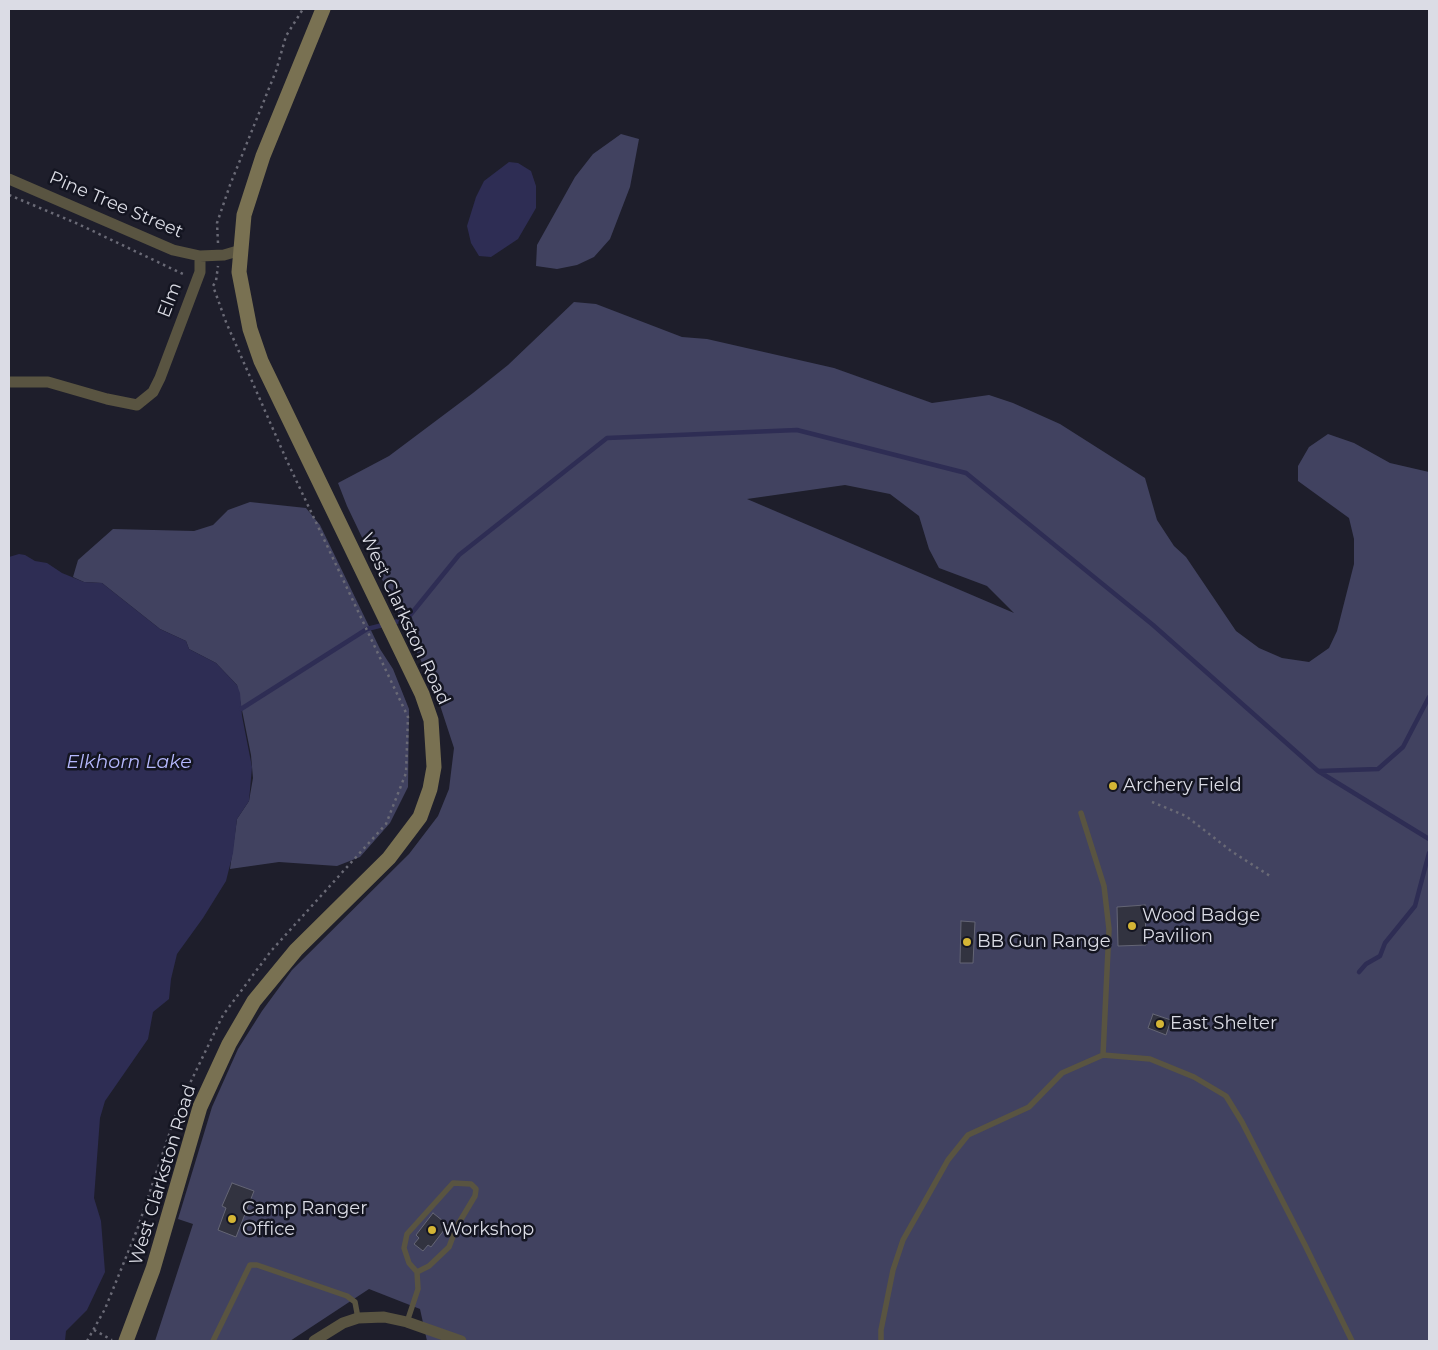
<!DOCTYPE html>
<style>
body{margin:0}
#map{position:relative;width:1438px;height:1350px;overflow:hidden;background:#1e1e2b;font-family:Montserrat,sans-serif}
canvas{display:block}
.frame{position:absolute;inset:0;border:10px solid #dbdce5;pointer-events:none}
</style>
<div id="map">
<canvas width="1438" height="1350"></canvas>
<div class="frame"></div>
</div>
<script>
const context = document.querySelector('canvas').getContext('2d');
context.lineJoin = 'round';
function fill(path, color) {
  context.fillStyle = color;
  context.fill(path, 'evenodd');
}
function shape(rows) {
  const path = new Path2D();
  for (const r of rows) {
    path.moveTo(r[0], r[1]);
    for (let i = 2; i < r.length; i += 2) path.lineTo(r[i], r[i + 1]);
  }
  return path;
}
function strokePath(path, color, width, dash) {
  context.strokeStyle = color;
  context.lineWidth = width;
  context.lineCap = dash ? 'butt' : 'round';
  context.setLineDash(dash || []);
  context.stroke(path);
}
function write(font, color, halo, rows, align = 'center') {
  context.font = font + ' Montserrat,sans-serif';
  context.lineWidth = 5;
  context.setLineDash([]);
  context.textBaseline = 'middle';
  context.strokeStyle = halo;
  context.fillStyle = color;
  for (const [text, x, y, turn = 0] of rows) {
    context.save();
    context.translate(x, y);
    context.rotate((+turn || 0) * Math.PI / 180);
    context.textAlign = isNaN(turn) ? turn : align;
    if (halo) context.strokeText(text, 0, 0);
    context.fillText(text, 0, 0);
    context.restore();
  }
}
const green = shape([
 [621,134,639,139,630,187,610,239,594,257,577,265,557,269,536,266,537,245,575,177,593,154],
 [574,302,596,304,682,337,707,339,834,368,932,403,989,395,1013,403,1060,424,1145,478,1157,520,1174,546,1186,557,1236,631,1259,648,1282,658,1309,662,1329,648,1337,631,1354,564,1354,539,1349,518,1298,481,1298,466,1309,447,1328,434,1354,443,1390,463,1429,472,1429,1341,427,1341,420,1309,369,1289,290,1341,155,1341,193,1224,178,1219,212,1107,238,1049,262,1011,292,970,409,854,438,816,449,789,454,748,435,690,347,506,338,483,389,456,473,393,508,365],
 [845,485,890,494,919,516,929,549,939,568,987,586,1014,613,747,499],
 [250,502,306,508,320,525,380,649,393,669,409,709,408,787,390,823,360,857,337,866,279,862,230,869,237,819,249,801,253,778,251,755,237,685,216,663,189,649,186,641,160,629,102,583,84,582,73,577,78,560,113,529,194,531,213,525,228,510]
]);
const water = shape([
 [509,162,518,163,531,171,536,186,536,208,518,239,491,257,479,256,471,243,467,226,476,197,484,181],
 [19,554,25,555,35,561,47,563,62,573,84,582,102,583,160,629,186,641,189,649,216,663,237,685,240,693,242,716,252,767,249,801,237,819,233,853,226,881,203,918,177,954,171,979,169,999,153,1012,148,1039,105,1101,100,1118,94,1198,101,1221,105,1272,87,1310,66,1331,65,1341,9,1341,9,557]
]);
const stream = shape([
 [241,709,367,629,407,619,459,555,607,438,797,430,966,473,1153,625,1318,771,1429,839],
 [1319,771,1378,769,1403,747,1429,697],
 [1359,972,1366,964,1380,956,1385,943,1415,906,1429,853]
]);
const building = shape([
 [1145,905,1146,945,1118,946,1117,907,1145,905],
 [961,921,975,922,973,963,960,963,961,921],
 [1153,1014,1171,1020,1166,1035,1148,1028,1153,1014],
 [232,1183,254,1191,236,1237,218,1230,226,1208,222,1206,232,1183],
 [433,1213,448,1225,431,1247,428,1245,423,1251,414,1244,419,1238,416,1235,433,1213]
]);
const path = shape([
 [9,195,76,223,185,275],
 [218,243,217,223,230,185,276,71,286,36,303,9],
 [1152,802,1186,816,1231,851,1270,876],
 [94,1330,112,1340],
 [87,1341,105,1309,137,1230,178,1108,223,1015,271,951,386,824,406,773,408,717,287,461,226,322,213,286,216,281,218,266]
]);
const lane = shape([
 [1081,813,1104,886,1109,929,1103,1055],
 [407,1322,418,1289,417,1272,409,1263,404,1248,407,1234,453,1183,471,1184,476,1189,475,1196,457,1226,449,1247,429,1266,417,1272],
 [213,1341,250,1265,257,1265,347,1296,355,1302,358,1318],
 [881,1341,881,1330,893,1270,903,1240,948,1160,968,1135,1029,1107,1062,1073,1103,1055,1150,1059,1194,1077,1226,1096,1242,1122,1305,1245,1352,1341]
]);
const street = shape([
 [9,179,173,250,200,256,224,255,241,250],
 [9,382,48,382,107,399,137,405,153,392,160,378,200,272,200,256],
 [314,1341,343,1323,358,1318,384,1317,407,1322,461,1341]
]);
const secondary = shape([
 [126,1341,153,1269,200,1107,229,1044,254,1001,296,950,389,858,420,817,430,789,434,767,431,720,422,694,261,361,250,329,239,272,244,215,263,156,323,9]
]);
const markers = [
 [1113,786,5,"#d4b535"],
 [1132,926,5,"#d4b535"],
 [967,942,5,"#d4b535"],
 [1160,1024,5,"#d4b535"],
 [232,1219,5,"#d4b535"],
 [432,1230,5,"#d4b535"]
];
const streetNames = [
 ["Pine Tree Street",116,205,23],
 ["Elm",170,300,-69],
 ["West Clarkston Road",405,619,65],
 ["West Clarkston Road",163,1175,-73]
];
const poiNames = [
 ["Archery Field",1123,786],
 ["Wood Badge",1142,916],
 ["Pavilion",1142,937],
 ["BB Gun Range",977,942],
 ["East Shelter",1170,1024],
 ["Camp Ranger",242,1209],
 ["Office",242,1230],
 ["Workshop",442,1230]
];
const waterNames = [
 ["Elkhorn Lake",129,762]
];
fill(green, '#414260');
fill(water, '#2e2d54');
strokePath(stream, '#2e2d54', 4.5);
fill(building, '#323340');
strokePath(building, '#646575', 1);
strokePath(path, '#6a6a76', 2.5, [2.5, 4]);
strokePath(lane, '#595441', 5.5);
strokePath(street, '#595441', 11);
strokePath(secondary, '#797152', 15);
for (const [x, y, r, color] of markers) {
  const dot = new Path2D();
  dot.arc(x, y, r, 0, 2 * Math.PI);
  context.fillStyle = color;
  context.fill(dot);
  strokePath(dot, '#141521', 2);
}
write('18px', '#dbdce5', '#141521', streetNames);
write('18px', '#dbdce5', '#141521', poiNames, 'left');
write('italic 19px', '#b5b8fd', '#141521', waterNames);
</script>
